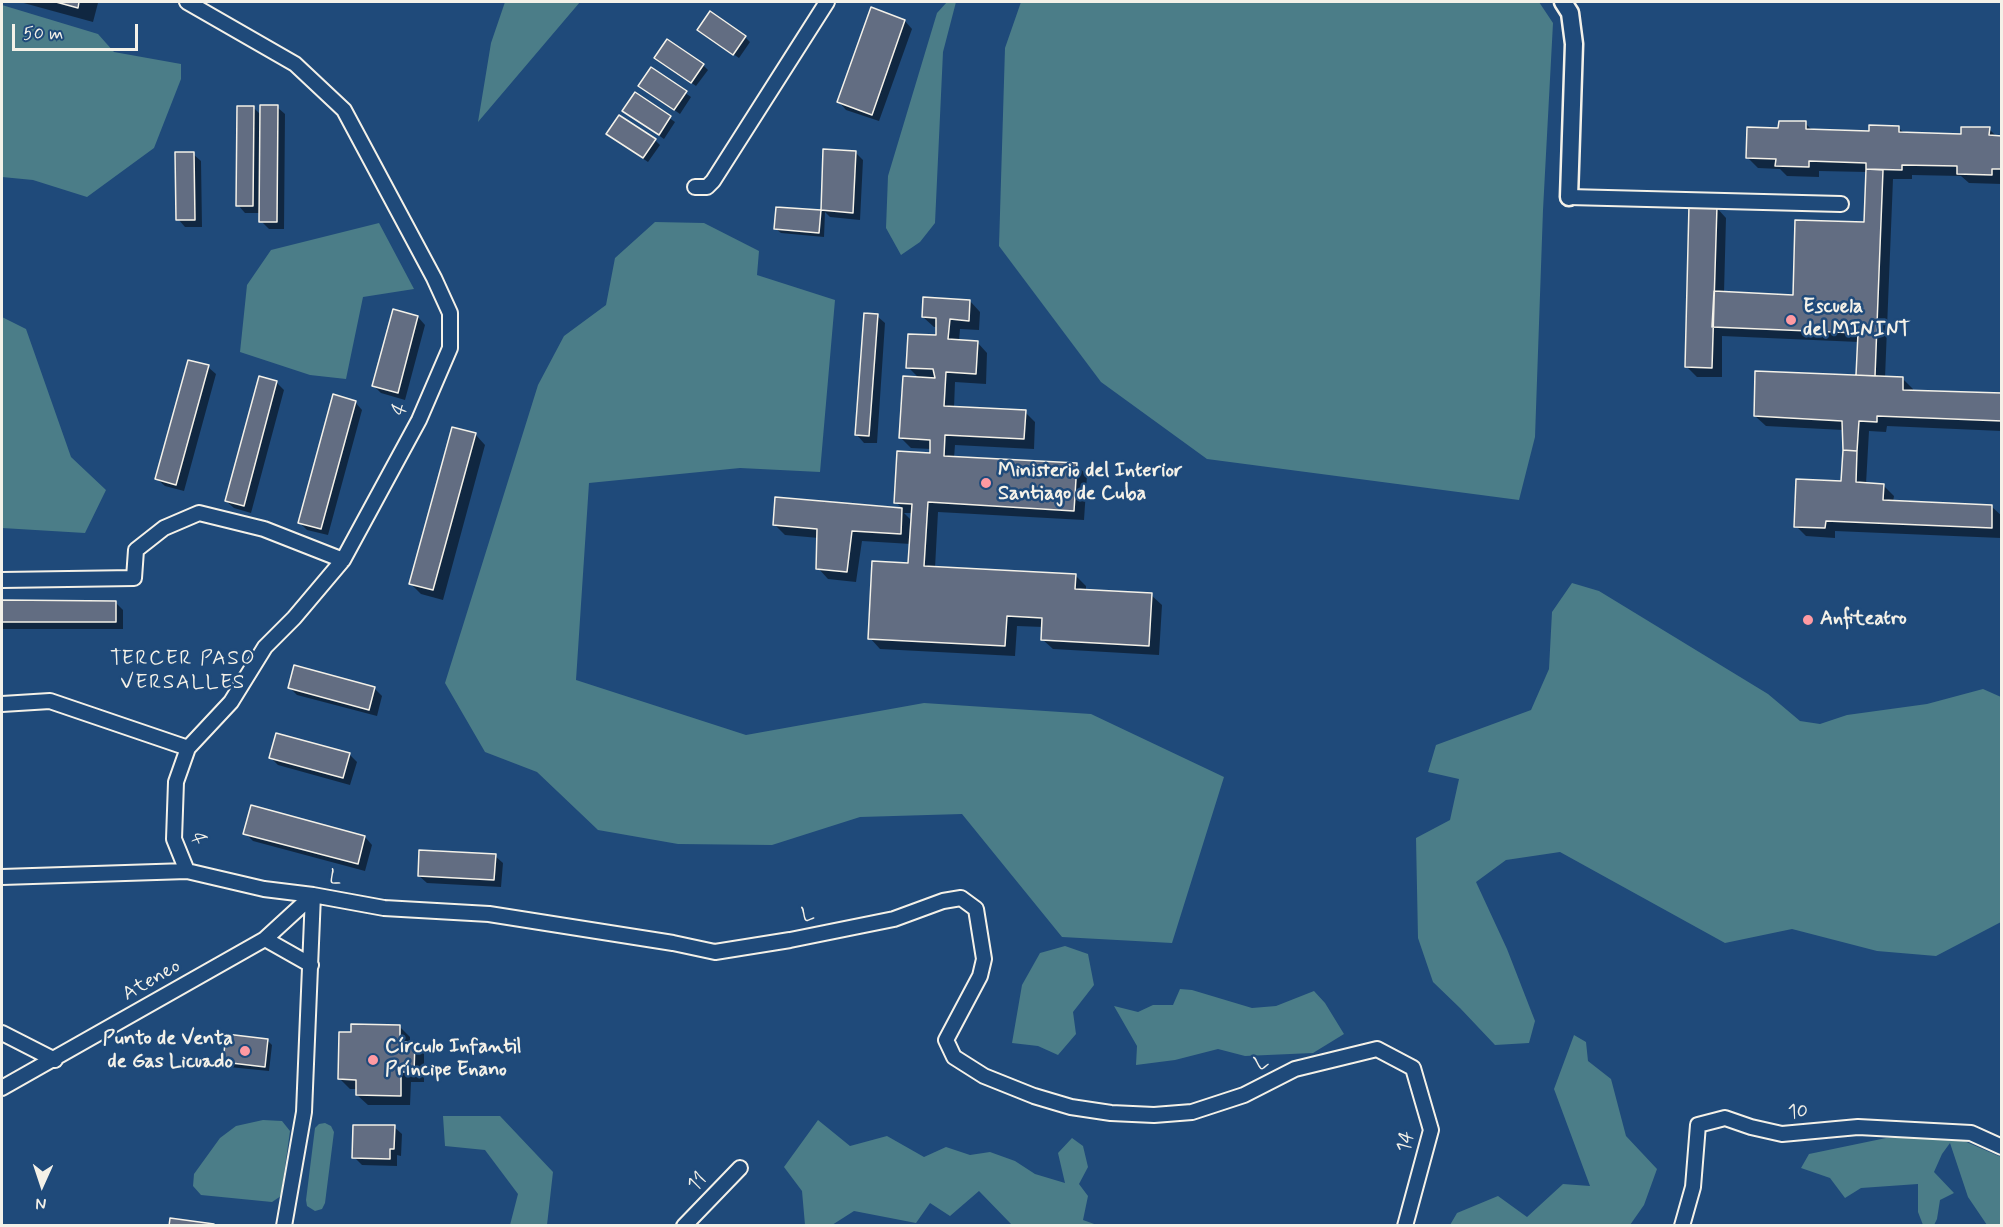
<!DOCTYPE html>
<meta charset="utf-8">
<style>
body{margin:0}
#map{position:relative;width:2003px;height:1227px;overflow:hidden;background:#1f4a7a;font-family:Mynerve,sans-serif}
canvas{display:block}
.frame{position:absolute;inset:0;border:3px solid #f4f1e8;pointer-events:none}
.north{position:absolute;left:12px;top:1155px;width:60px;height:60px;-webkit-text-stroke:4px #1f4a7a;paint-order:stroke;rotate:183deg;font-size:16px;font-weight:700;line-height:24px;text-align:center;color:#f4f1e8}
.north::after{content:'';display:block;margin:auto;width:21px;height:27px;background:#f4f1e8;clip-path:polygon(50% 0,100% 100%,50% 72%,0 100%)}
.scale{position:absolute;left:12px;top:24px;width:126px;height:27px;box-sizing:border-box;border:3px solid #f4f1e8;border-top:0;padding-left:8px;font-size:18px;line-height:21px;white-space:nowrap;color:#f4f1e8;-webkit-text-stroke:4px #1f4a7a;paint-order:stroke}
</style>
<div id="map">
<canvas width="2003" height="1227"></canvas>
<div class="frame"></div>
<div class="north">N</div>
<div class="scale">50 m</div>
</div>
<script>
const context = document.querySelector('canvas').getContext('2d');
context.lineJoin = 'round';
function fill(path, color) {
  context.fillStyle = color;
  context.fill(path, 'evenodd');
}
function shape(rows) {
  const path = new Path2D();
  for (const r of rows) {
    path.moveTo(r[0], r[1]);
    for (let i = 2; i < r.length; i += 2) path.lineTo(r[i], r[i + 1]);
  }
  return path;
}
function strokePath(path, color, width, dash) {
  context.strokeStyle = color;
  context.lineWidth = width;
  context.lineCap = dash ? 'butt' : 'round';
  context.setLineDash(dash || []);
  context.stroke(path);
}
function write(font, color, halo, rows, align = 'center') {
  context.font = font + ' Mynerve,sans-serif';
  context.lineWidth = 5;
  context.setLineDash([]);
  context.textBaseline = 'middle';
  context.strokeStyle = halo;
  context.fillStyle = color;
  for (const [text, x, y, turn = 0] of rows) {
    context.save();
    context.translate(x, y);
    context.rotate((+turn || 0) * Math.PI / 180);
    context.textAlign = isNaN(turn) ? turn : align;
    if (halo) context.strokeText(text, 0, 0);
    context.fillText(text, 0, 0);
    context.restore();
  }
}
const green = shape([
 [505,2,580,2,478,122,491,43],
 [947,2,956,2,943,52,935,223,920,242,901,255,886,228,888,176,937,13],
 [1021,2,1539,2,1553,23,1543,210,1535,437,1519,500,1207,459,1101,382,999,246,1005,48],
 [2,5,98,34,114,52,181,64,181,79,154,148,87,197,33,180,2,177],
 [655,222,704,223,759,251,757,275,835,300,820,472,740,468,589,483,576,680,746,735,924,703,1091,714,1224,777,1172,943,1062,937,962,814,860,817,772,845,678,844,598,830,537,772,485,752,445,683,538,385,564,336,606,305,615,258],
 [379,223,414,289,363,297,346,379,310,375,240,352,247,285,271,250],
 [2,317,26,329,71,457,106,490,85,533,2,528],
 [1572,583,1599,591,1768,694,1800,721,1820,724,1847,715,1927,704,1983,689,2001,697,2001,922,1936,956,1877,951,1792,929,1725,943,1560,852,1506,860,1476,882,1507,949,1535,1021,1529,1043,1495,1045,1460,1008,1433,982,1418,938,1416,838,1450,820,1459,779,1428,772,1436,745,1531,710,1549,669,1552,612],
 [1065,946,1088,954,1094,985,1073,1012,1076,1034,1058,1055,1038,1046,1012,1043,1022,985,1040,953],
 [1180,989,1192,990,1252,1008,1276,1006,1314,991,1325,1003,1344,1034,1313,1053,1245,1056,1218,1049,1175,1060,1136,1065,1137,1046,1114,1006,1138,1012,1153,1005,1173,1005],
 [1574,1035,1586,1042,1588,1061,1611,1079,1626,1136,1657,1169,1644,1205,1630,1225,1450,1225,1457,1213,1498,1196,1527,1217,1563,1184,1590,1186,1554,1089],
 [443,1116,500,1116,553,1172,547,1225,510,1225,518,1194,485,1150,445,1146],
 [263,1120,282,1121,290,1131,281,1196,272,1202,201,1195,193,1186,194,1174,220,1138,236,1126],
 [818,1120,850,1146,887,1136,924,1157,946,1147,970,1155,990,1152,1015,1161,1035,1174,1065,1183,1058,1153,1072,1138,1083,1146,1088,1167,1079,1184,1088,1196,1083,1220,1097,1225,1012,1225,979,1191,950,1216,930,1203,916,1223,854,1211,832,1225,805,1225,802,1191,784,1167],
 [325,1123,331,1126,334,1132,325,1203,322,1209,315,1211,307,1206,306,1200,315,1128,319,1124],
 [1948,1134,2001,1157,2001,1225,1987,1225,1968,1197,1950,1143,1942,1154,1934,1172,1954,1193,1940,1200,1937,1219,1934,1225,1923,1225,1918,1212,1918,1184,1861,1188,1845,1198,1830,1178,1801,1168,1809,1154,1886,1138,1930,1137]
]);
const shadow = shape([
 [20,2,96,2,98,3,93,22],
 [872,9,905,21,912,29,879,121,846,110,839,102],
 [699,30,745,37,750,42,739,58],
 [656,58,703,65,708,70,696,86],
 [651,69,691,97,680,114,640,86],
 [635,94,675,122,664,139,624,111],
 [277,107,285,114,284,229,269,229,261,221,261,213,245,213,238,205,254,108,261,115],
 [1805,123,1813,131,1870,132,1899,128,1905,134,1962,135,1989,129,1997,137,2002,137,2002,184,1969,183,1961,176,1912,175,1912,179,1893,179,1885,378,1902,378,1913,389,1913,392,2002,395,2002,431,1887,426,1886,432,1869,431,1866,484,1883,485,1894,496,1893,502,1992,507,2002,516,2001,538,1835,531,1835,538,1806,536,1796,526,1843,483,1843,430,1766,426,1755,416,1858,377,1859,342,1722,336,1722,377,1697,377,1686,366,1716,207,1726,218,1724,293,1794,297,1865,224,1867,172,1819,171,1819,177,1787,176,1780,169,1758,168,1748,158,1780,129],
 [613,138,655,140,660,145,648,162],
 [825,151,856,153,863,160,860,220,830,217,825,212,824,237,781,233,776,229,777,208,822,212],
 [193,154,201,161,202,227,185,227,178,219],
 [970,301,980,312,979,330,960,329,959,341,977,342,987,353,986,384,955,382,954,408,1025,412,1035,422,1034,449,955,445,954,458,1076,465,1087,475,1084,520,938,512,935,568,1076,576,1086,586,1086,591,1151,595,1162,605,1159,655,1053,649,1042,639,1043,627,1017,626,1015,656,880,649,870,638,910,564,911,544,862,541,856,582,828,579,818,568,819,538,785,535,775,525,776,499,903,509,896,502,931,454,931,449,911,448,901,438,919,378,908,367,937,337,938,327,934,327,923,317],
 [904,513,913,513,912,521],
 [394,311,418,317,425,325,405,400,381,393,374,386],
 [877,316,885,323,877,443,864,443,857,435],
 [208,367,216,374,184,491,165,486,157,479],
 [260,378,277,383,284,390,251,513,234,508,226,501],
 [355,402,362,410,328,535,307,530,299,522],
 [475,434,485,445,443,600,421,594,411,584],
 [2,602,115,602,123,610,123,629,2,629],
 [289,687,374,688,382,696,377,716,297,695],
 [349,754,357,762,350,785,278,765,271,758],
 [245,833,365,837,372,845,365,871,253,841],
 [495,856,503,863,501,887,427,883,419,876],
 [399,1026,410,1037,410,1044,414,1044,424,1054,424,1082,411,1082,410,1105,368,1105,357,1095,357,1089,350,1089,340,1079],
 [267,1040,272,1045,269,1071,229,1067,224,1062],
 [394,1127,402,1134,401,1156,397,1155,397,1166,362,1165,354,1157]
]);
const building = shape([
 [56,2,79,2,78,8,56,2],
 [871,7,905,20,872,115,837,102,871,7],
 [710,11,746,36,733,55,697,30,710,11],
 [667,39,704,64,691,83,654,58,667,39],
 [651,67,687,91,674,110,638,86,651,67],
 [635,92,671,116,659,135,622,111,635,92],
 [260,105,278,105,277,222,259,222,260,105],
 [237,106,254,106,253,206,236,206,237,106],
 [619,115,656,139,643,158,606,134,619,115],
 [1779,121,1806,121,1806,129,1869,131,1869,125,1899,126,1899,132,1961,134,1961,127,1990,127,1989,135,2002,136,2002,169,1992,169,1992,175,1957,174,1957,166,1902,165,1902,170,1866,169,1866,163,1809,161,1809,167,1775,166,1776,159,1746,158,1747,127,1778,128,1779,121],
 [823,149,856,151,853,213,821,210,823,149],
 [175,152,194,152,195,220,176,220,175,152],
 [1866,169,1883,170,1875,376,1856,375,1858,333,1712,327,1714,291,1793,295,1795,220,1864,222,1866,169],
 [1689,205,1717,206,1712,368,1685,367,1689,205],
 [776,207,821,210,819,233,774,229,776,207],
 [923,297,970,300,969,321,950,319,948,339,978,341,976,374,946,372,944,406,1026,410,1024,439,945,435,944,456,1077,463,1074,511,928,502,924,566,1076,574,1075,589,1152,593,1149,646,1041,640,1042,618,1007,616,1005,646,868,639,872,561,908,563,912,504,894,503,897,451,930,453,930,440,899,438,903,376,935,378,933,369,906,368,908,334,936,335,936,318,922,317,923,297],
 [393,309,418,316,398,393,372,386,393,309],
 [864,313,878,314,869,436,855,435,864,313],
 [188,360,209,365,176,485,155,479,188,360],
 [1755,371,1903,377,1903,390,2002,393,2002,421,1877,416,1877,422,1859,421,1857,451,1843,450,1842,421,1754,416,1755,371],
 [259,376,277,381,244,506,225,501,259,376],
 [333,394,356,401,321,529,298,523,333,394],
 [452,427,476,433,433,590,409,584,452,427],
 [1843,450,1857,451,1856,482,1884,484,1883,500,1992,505,1992,528,1826,521,1825,528,1794,527,1796,479,1841,481,1843,450],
 [775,497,902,508,901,534,852,531,847,572,816,569,817,529,773,525,775,497],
 [2,600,116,601,116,622,2,622,2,600],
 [294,665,375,687,369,710,288,688,294,665],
 [276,733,350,753,343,778,269,758,276,733],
 [251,805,365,836,358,864,243,834,251,805],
 [419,850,496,854,494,880,418,876,419,850],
 [351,1024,400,1025,400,1042,415,1042,414,1072,401,1072,401,1096,356,1095,356,1080,338,1079,339,1032,351,1032,351,1024],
 [226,1034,268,1039,265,1067,223,1062,226,1034],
 [353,1125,395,1125,394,1149,390,1149,390,1159,352,1158,353,1125],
 [170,1218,214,1224,214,1226,169,1226,170,1218]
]);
const minor = shape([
 [695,187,707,187,713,181,827,2],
 [1569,197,1841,204],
 [2,580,134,578,136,550,164,528,199,513,264,529,343,560],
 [2,704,50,701,188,748],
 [187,871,174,839,176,782,188,748,231,702,265,647,294,618,343,560,419,420,450,348,450,313,434,278,344,110,295,64,187,2],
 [2,877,187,871,264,889,313,895,384,908,489,914,673,943,715,952,790,940,894,919,943,901,961,898,976,909,984,959,980,976,946,1040,954,1057,984,1076,1034,1096,1071,1107,1111,1113,1154,1115,1192,1112,1244,1095,1295,1069,1377,1049,1413,1068,1431,1130,1405,1226],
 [265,939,311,965],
 [2,1033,55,1060],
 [2,1088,265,939,313,895],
 [284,1226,304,1112,313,895],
 [684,1226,740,1168],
 [1682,1226,1693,1187,1698,1125,1725,1118,1751,1127,1782,1134,1858,1127,1971,1133,2002,1147]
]);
const tertiary = shape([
 [1563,2,1570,13,1574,44,1569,197]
]);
const markers = [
 [1791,320,6,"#ff9aa2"],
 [986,483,6,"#ff9aa2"],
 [1808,620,6,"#ff9aa2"],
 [245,1051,6,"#ff9aa2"],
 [373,1060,6,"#ff9aa2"]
];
const poiNames = [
 ["Escuela",1803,308],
 ["del MININT",1803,331],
 ["Ministerio del Interior",998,472],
 ["Santiago de Cuba",998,495],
 ["Anfiteatro",1820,620],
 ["Punto de Venta",233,1040,"right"],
 ["de Gas Licuado",233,1063,"right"],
 ["Círculo Infantil",385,1048],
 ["Príncipe Enano",385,1071]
];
const streetNames = [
 ["4",401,410,-64],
 ["4",197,839,76],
 ["L",335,879,11],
 ["L",808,916,-11],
 ["Ateneo",152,981,-30],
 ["L",1262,1064,-27],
 ["10",1798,1113,-4],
 ["14",1407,1142,-77],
 ["11",698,1183,-46]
];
const neighbourhoodNames = [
 ["TERCER PASO",183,660],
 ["VERSALLES",183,684]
];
fill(green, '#4b7d88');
fill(shadow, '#0007');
fill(building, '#626d82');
strokePath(building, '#f4f1e8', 1.5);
strokePath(minor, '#f4f1e8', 18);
strokePath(tertiary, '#f4f1e8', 21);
strokePath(minor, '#1f4a7a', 14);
strokePath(tertiary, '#1f4a7a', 16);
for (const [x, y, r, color] of markers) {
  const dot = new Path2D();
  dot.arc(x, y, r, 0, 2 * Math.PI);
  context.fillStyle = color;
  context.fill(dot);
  strokePath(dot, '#1f4a7a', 2);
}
write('bold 20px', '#f4f1e8', '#1f4a7a', poiNames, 'left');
write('20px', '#f4f1e8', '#1f4a7a', streetNames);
context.letterSpacing = '1.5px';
write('21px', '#f4f1e8', '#1f4a7a', neighbourhoodNames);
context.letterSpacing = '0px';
</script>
